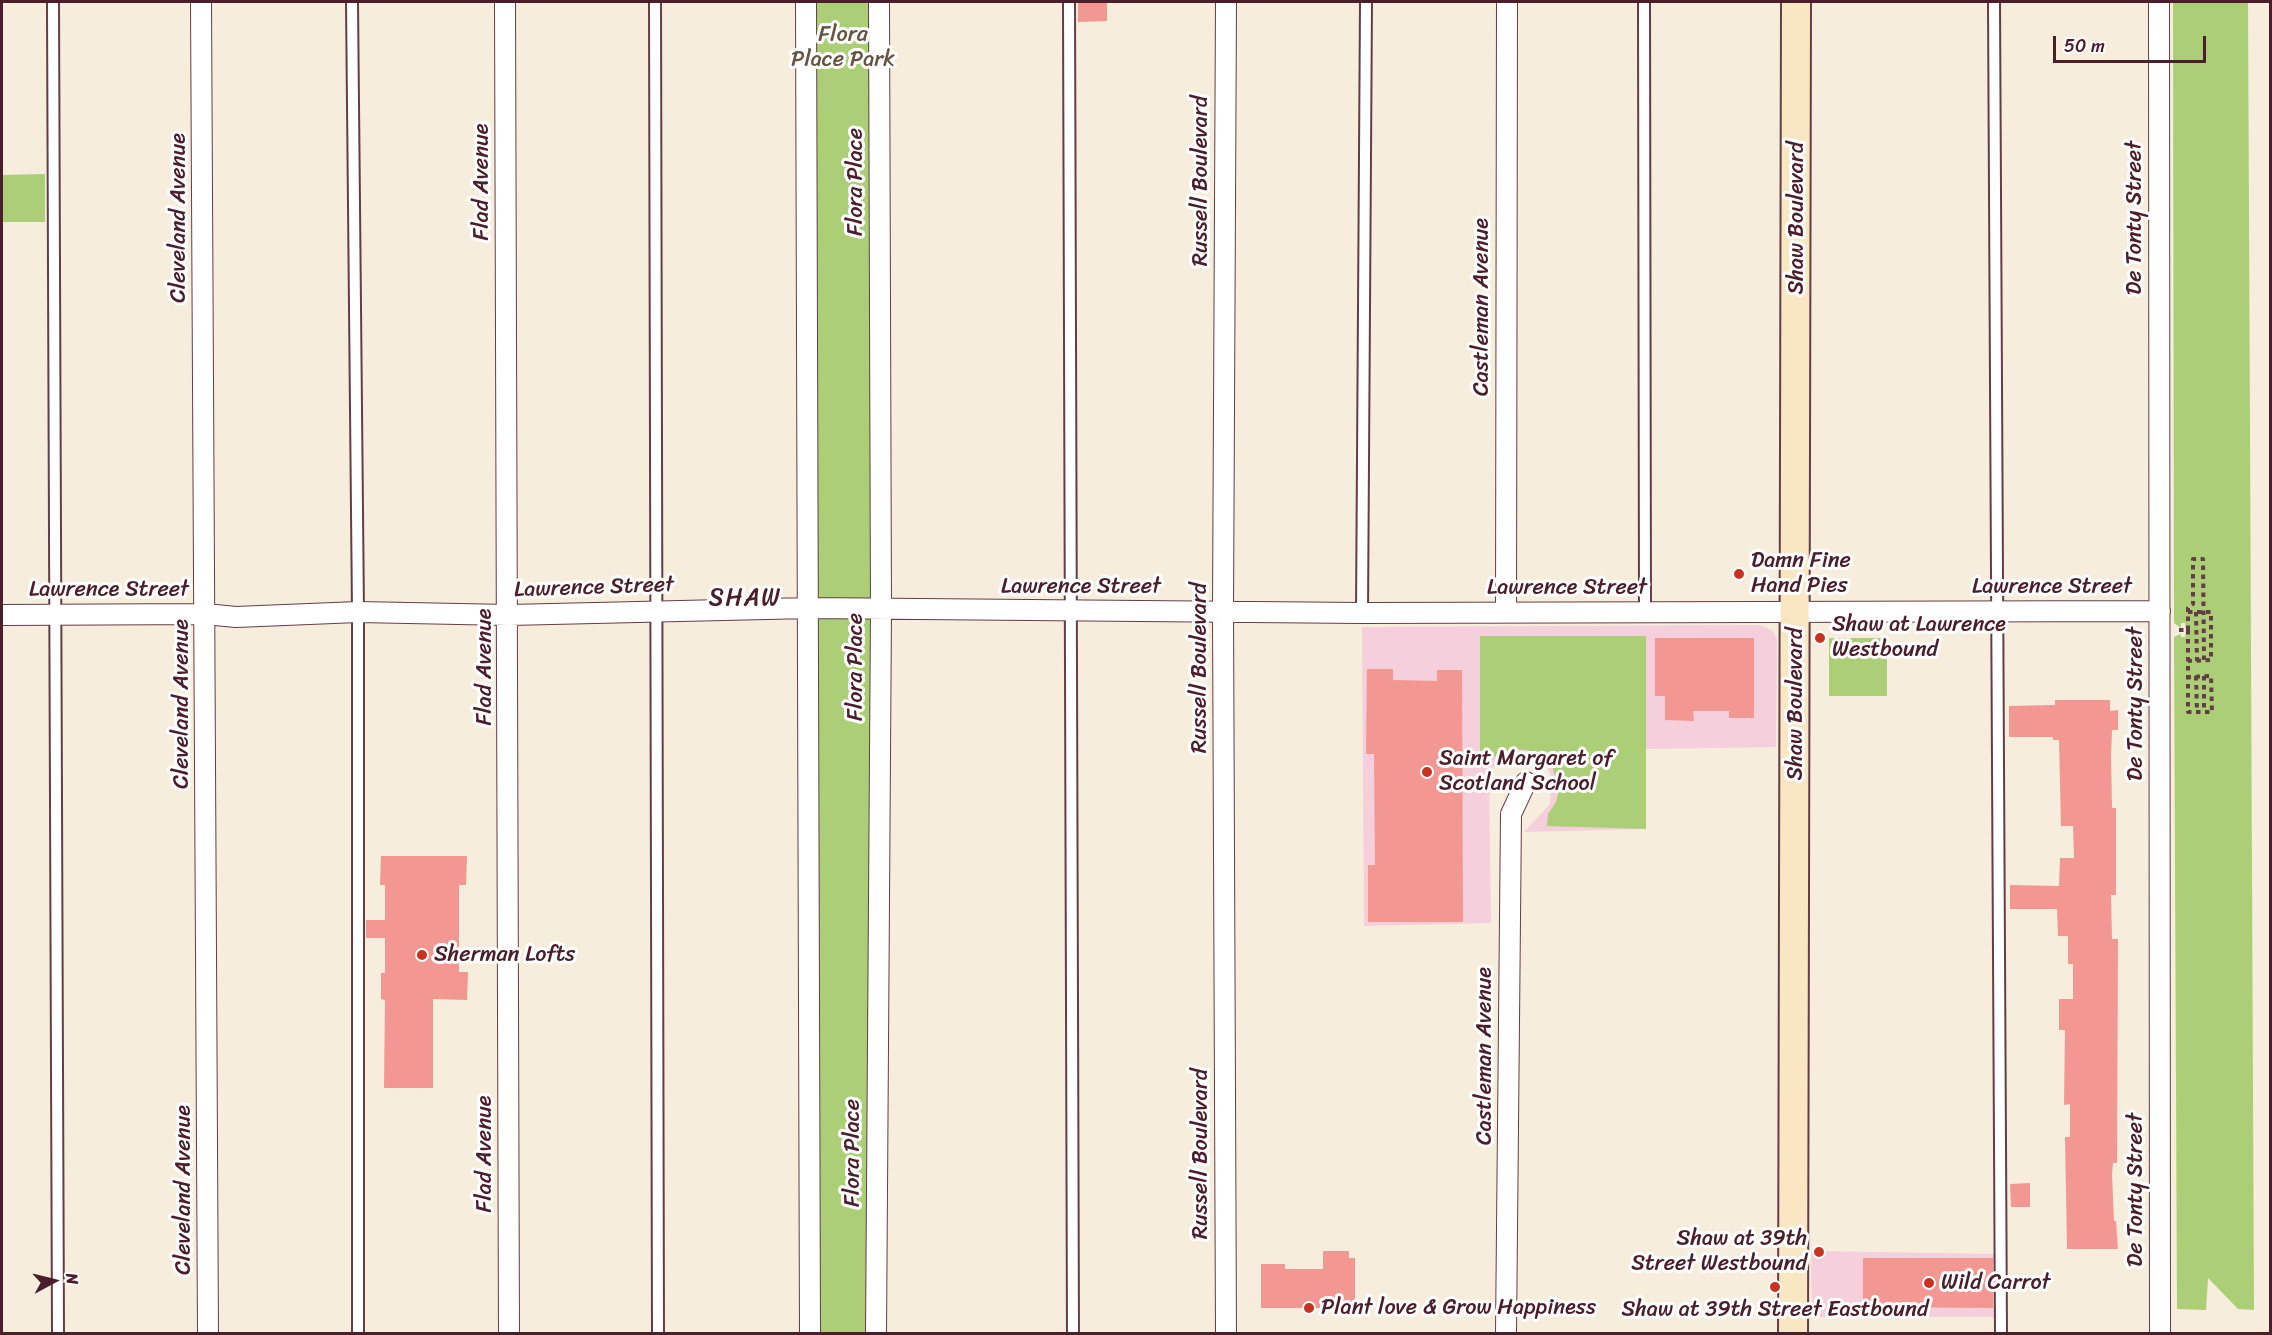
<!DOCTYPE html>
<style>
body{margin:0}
#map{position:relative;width:2272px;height:1335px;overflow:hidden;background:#f6eddc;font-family:Sriracha,sans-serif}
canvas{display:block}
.frame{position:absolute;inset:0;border:3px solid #4a1f2b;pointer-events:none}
.north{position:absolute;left:24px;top:1251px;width:60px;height:60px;-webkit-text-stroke:4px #fff;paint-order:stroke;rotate:83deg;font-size:16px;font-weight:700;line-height:24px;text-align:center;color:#4a1f2b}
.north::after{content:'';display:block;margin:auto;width:21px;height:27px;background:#4a1f2b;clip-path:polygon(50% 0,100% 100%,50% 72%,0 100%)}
.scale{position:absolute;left:2053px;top:36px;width:153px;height:27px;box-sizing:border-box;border:3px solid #4a1f2b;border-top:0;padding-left:8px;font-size:18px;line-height:21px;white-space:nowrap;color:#4a1f2b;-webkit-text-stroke:4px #fff;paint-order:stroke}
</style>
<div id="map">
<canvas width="2272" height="1335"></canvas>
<div class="frame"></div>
<div class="north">N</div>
<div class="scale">50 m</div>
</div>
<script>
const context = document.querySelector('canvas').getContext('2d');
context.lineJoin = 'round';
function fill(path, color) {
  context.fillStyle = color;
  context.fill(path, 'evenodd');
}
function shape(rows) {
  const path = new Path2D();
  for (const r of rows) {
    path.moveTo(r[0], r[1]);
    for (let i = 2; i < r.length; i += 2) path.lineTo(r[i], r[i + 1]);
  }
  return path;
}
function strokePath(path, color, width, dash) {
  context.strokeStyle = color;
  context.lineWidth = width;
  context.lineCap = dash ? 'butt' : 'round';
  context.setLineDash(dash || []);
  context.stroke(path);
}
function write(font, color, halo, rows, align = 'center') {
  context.font = font + ' Sriracha,sans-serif';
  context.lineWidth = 6;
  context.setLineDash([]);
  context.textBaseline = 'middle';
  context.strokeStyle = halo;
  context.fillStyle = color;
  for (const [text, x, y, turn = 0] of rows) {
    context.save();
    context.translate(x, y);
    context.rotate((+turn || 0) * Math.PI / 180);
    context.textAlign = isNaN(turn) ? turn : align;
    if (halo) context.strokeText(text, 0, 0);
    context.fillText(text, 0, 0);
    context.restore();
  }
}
const built = shape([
 [1760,625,1773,631,1777,639,1776,747,1644,749,1646,829,1524,832,1550,804,1552,779,1547,767,1538,761,1511,755,1502,759,1493,767,1489,776,1491,923,1364,926,1362,627],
 [1811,1251,1994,1254,1994,1317,1816,1317,1812,1313]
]);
const green = shape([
 [806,2,879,2,876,1333,810,1333],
 [2173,2,2248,2,2254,1310,2238,1309,2208,1278,2206,1310,2177,1309,2174,637,2181,634,2181,637,2185,637,2186,630,2185,623,2181,623,2181,628,2174,623],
 [45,174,45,222,2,222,2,175],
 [1480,636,1646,636,1646,829,1547,826,1548,814,1556,802,1559,790,1552,766,1545,758,1527,750,1512,749,1492,758,1480,759],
 [1829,638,1887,638,1887,696,1829,696]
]);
const building = shape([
 [1078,2,1107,2,1107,21,1078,22],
 [1655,638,1754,638,1754,718,1729,718,1729,711,1693,711,1694,721,1665,720,1665,696,1655,696],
 [1367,669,1393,669,1393,680,1437,681,1437,670,1462,670,1463,922,1368,922,1368,865,1375,865,1374,754,1366,754],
 [2055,700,2110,700,2110,711,2118,710,2118,730,2112,730,2111,755,2112,808,2116,808,2116,895,2111,895,2112,939,2118,939,2117,1163,2113,1163,2112,1174,2114,1221,2116,1221,2118,1249,2067,1249,2065,1137,2070,1137,2070,1104,2064,1105,2065,1030,2059,1030,2059,999,2073,999,2073,964,2068,964,2068,936,2058,936,2057,909,2010,909,2010,885,2059,886,2060,858,2074,858,2073,826,2061,826,2059,740,2053,740,2053,737,2009,737,2009,706,2055,705],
 [381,856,467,856,466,885,459,885,459,972,468,972,467,1000,433,999,433,1088,384,1088,385,1000,381,999,381,973,385,973,385,938,366,938,366,920,385,920,385,885,380,885],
 [2030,1183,2030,1207,2011,1207,2010,1184],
 [1323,1251,1349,1251,1349,1258,1355,1258,1355,1308,1261,1308,1261,1264,1285,1264,1285,1269,1323,1269],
 [1863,1258,1993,1258,1993,1308,1863,1307]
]);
const path = shape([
 [2188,612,2211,612,2211,660,2188,661],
 [2196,612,2197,661],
 [2179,630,2188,630,2188,608,2193,604,2193,559,2203,559,2204,661],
 [2188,630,2188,712,2212,712,2211,676,2189,677],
 [2196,676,2197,712],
 [2204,676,2204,712]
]);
const lane = shape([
 [53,2,58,1334],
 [352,2,358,612,358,1334],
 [655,2,658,1334],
 [1069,2,1073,1334],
 [1644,2,1645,612],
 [1994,2,2001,1334],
 [1362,613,1366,2]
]);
const street = shape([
 [201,2,208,1334],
 [505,2,509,1334],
 [806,2,810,1334],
 [1226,2,1223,610,1226,1334],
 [2159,2,2160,1334],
 [1506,612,1507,2],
 [2,615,205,614,236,617,358,612,509,615,809,608,1362,613,2160,611],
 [876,1334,881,610,879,2],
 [1506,1334,1511,814,1526,782]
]);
const secondary = shape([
 [1793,1334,1796,2]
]);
const markers = [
 [1739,574,6,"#c8321e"],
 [1820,638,6,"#c8321e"],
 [1427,772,6,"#c8321e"],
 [422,955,6,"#c8321e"],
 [1819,1252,6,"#c8321e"],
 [1929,1283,6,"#c8321e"],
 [1775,1287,6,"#c8321e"],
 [1309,1308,6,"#c8321e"]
];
const parkNames = [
 ["Flora",843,35],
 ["Place Park",843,60]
];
const streetNames = [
 ["Russell Boulevard",1201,181,-90],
 ["Flad Avenue",482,182,-90],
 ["Flora Place",856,182,-90],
 ["Cleveland Avenue",179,218,-90],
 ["Shaw Boulevard",1797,218,-90],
 ["De Tonty Street",2135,218,-90],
 ["Castleman Avenue",1482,307,-90],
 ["Lawrence Street",1081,587],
 ["Lawrence Street",2052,587],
 ["Lawrence Street",594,588,-2],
 ["Lawrence Street",1567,588],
 ["Lawrence Street",109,590],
 ["Flad Avenue",485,667,-90],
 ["Flora Place",856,667,-90],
 ["Russell Boulevard",1200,668,-90],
 ["Cleveland Avenue",182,704,-90],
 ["Shaw Boulevard",1796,704,-90],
 ["De Tonty Street",2136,704,-90],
 ["Castleman Avenue",1485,1056,-90],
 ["Flora Place",853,1153,-90],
 ["Flad Avenue",485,1154,-90],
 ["Russell Boulevard",1201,1154,-90],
 ["Cleveland Avenue",184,1190,-90],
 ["De Tonty Street",2136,1190,-90]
];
const poiNames = [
 ["Damn Fine",1751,561],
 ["Hand Pies",1751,586],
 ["Shaw at Lawrence",1832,625],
 ["Westbound",1832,650],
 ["Saint Margaret of",1439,759],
 ["Scotland School",1439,784],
 ["Sherman Lofts",434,955],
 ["Shaw at 39th",1807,1239,"right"],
 ["Street Westbound",1807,1264,"right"],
 ["Wild Carrot",1941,1283],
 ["Plant love & Grow Happiness",1321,1308],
 ["Shaw at 39th Street Eastbound",1775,1310,"center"]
];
const neighbourhoodNames = [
 ["SHAW",745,599]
];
fill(built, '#f5cfdb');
fill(green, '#abce77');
fill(building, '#f29791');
strokePath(lane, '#643e46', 14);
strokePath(street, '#643e46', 22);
strokePath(secondary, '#643e46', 32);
strokePath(path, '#643e46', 4, [4.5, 4.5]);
strokePath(lane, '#fff', 10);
strokePath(street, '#fff', 20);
strokePath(secondary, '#f9e7c3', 28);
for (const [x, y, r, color] of markers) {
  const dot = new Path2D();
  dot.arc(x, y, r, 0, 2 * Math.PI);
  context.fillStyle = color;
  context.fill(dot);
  strokePath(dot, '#fff', 2);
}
write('22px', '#675442', '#fff', parkNames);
write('22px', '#4a1f2b', '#fff', streetNames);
write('22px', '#4a1f2b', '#fff', poiNames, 'left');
context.letterSpacing = '1.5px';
write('24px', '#4a1f2b', '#fff', neighbourhoodNames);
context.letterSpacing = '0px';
</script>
